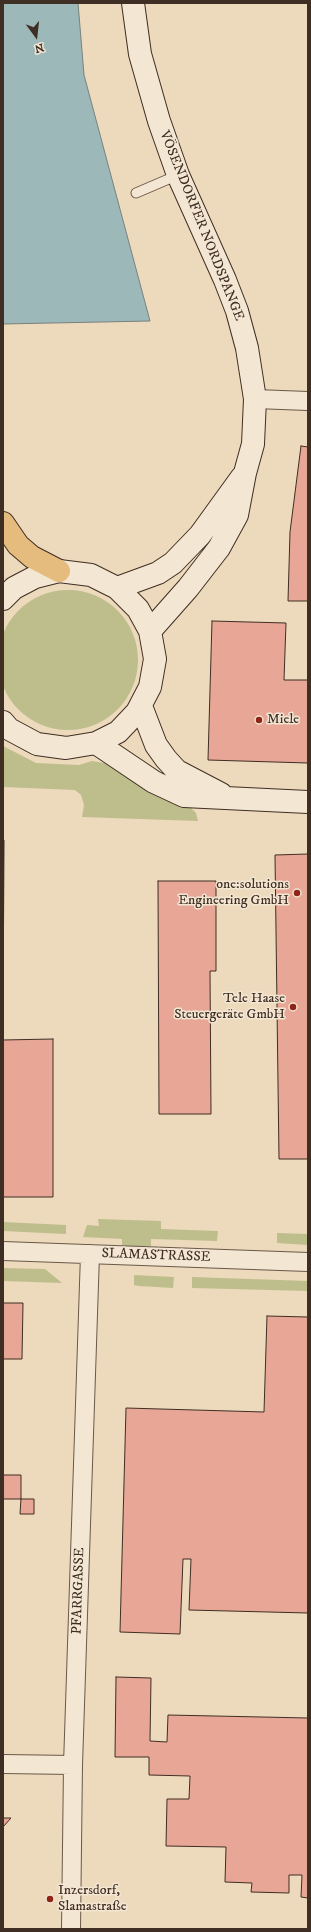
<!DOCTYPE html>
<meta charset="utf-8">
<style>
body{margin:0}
#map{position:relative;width:311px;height:1932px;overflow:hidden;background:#edd9bb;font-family:"IM FELL DW Pica",serif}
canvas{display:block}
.frame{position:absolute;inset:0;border:4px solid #3f2e23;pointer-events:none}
.north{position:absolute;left:16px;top:16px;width:40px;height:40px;-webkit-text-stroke:3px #f3e6d3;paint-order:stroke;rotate:165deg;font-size:11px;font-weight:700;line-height:16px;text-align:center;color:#3f2e23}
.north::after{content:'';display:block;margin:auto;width:14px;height:18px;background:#3f2e23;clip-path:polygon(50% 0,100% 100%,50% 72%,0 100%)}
</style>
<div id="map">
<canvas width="311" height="1932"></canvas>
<div class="frame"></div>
<div class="north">N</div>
</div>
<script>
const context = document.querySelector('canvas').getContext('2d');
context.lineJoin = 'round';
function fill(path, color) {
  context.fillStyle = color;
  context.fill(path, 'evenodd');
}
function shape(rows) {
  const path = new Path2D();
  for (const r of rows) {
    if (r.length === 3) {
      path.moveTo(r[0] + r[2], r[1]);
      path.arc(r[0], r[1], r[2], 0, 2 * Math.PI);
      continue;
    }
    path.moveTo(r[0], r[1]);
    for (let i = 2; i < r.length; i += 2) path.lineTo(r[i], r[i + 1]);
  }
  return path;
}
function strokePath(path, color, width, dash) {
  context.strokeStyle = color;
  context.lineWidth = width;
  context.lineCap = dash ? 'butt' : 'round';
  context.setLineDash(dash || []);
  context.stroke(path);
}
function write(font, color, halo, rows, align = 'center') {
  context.font = font + ' "IM FELL DW Pica",serif';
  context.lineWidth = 3;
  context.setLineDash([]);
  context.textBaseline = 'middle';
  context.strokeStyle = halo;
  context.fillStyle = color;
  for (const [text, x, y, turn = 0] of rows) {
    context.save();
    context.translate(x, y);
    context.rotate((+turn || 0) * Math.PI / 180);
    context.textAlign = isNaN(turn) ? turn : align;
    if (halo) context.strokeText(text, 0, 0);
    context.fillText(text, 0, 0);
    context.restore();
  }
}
const green = shape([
 [68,660,70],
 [3,746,36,763,79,765,92,761,110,764,123,769,155,795,191,808,196,813,198,821,82,817,84,805,81,795,75,790,3,787],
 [98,1219,161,1221,161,1229,218,1231,217,1241,151,1239,151,1246,146,1247,122,1246,122,1239,83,1237,87,1225,99,1226],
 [3,1222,66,1225,66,1234,3,1231],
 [277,1233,308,1234,308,1245,277,1243],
 [3,1268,45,1269,62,1283,3,1281],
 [134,1275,174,1277,173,1288,139,1286,134,1285],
 [192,1277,308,1281,308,1291,192,1288]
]);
const water = shape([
 [3,3,78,3,84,75,150,321,3,324,3,3]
]);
const building = shape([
 [301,446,308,447,308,601,288,601,290,532,301,446],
 [212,621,286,623,284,680,308,680,308,763,208,760,212,621],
 [3,840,4,840,3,1017,3,840],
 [308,854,308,1159,279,1159,275,855,308,854],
 [158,881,216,881,216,971,210,971,211,1114,159,1114,158,881],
 [53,1039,53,1197,3,1197,3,1040,53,1039],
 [3,1303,23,1303,22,1359,3,1359,3,1303],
 [267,1316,308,1317,308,1613,189,1610,191,1559,183,1559,180,1634,120,1632,126,1408,264,1412,267,1316],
 [3,1475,21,1475,21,1499,3,1499,3,1475],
 [21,1499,34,1499,34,1514,20,1514,21,1499],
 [116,1677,151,1678,150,1741,167,1742,168,1715,308,1718,308,1898,301,1897,302,1875,289,1875,289,1893,251,1892,252,1883,225,1882,226,1847,166,1846,167,1799,189,1799,190,1776,149,1775,149,1757,115,1757,116,1677],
 [3,1818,11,1818,3,1827,3,1818]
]);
const service = shape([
 [136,193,178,175]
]);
const minor = shape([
 [255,399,308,401],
 [3,1251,308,1262],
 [3,1764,73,1765],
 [71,1929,73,1765,90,1254]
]);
const secondary = shape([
 [133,3,140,54,159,121,178,175,225,280,237,311,247,348,255,399,253,444,245,473,237,515,219,548,188,588,150,631],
 [117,588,158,573,173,563,200,535,242,477],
 [3,599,14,588,35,577,59,571,91,575,117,588,138,609,150,631,155,659,150,687,137,712,118,732,96,743,66,748,37,744,9,729,3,722],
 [141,706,156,745,166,759,177,771,221,794],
 [96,743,154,782,184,796,308,802]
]);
const motorway = shape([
 [3,523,18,545,32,557,59,571]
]);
const markers = [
 [259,720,4,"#8f2418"],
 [297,893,4,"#8f2418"],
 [293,1007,4,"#8f2418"],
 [50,1899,4,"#8f2418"]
];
const streetNames = [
 ["VÖSENDORFER NORDSPANGE",201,226,68],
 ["SLAMASTRASSE",156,1256,2],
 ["PFARRGASSE",79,1591,-88]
];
const poiNames = [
 ["Miele",267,720],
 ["one:solutions",289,885,"right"],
 ["Engineering GmbH",289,901,"right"],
 ["Tele Haase",285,999,"right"],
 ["Steuergeräte GmbH",285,1015,"right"],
 ["Inzersdorf,",58,1891],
 ["Slamastraße",58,1907]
];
fill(green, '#bebe8c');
fill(water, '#9db8b9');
strokePath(water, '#77817d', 1);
fill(building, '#e7a696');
strokePath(building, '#3f2e23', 1);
strokePath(service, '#6a5949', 11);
strokePath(minor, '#6a5949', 20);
strokePath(secondary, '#3f2e23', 24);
strokePath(motorway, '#3f2e23', 24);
strokePath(service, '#f3e6d3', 9);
strokePath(minor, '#f3e6d3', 18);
strokePath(secondary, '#f3e6d3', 22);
strokePath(motorway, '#e6bc7e', 22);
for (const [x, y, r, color] of markers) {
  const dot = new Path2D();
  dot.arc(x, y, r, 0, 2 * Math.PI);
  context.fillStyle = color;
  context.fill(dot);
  strokePath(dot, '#f3e6d3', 1.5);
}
write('14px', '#3f2e23', '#f3e6d3', streetNames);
write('14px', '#3f2e23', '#f3e6d3', poiNames, 'left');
</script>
